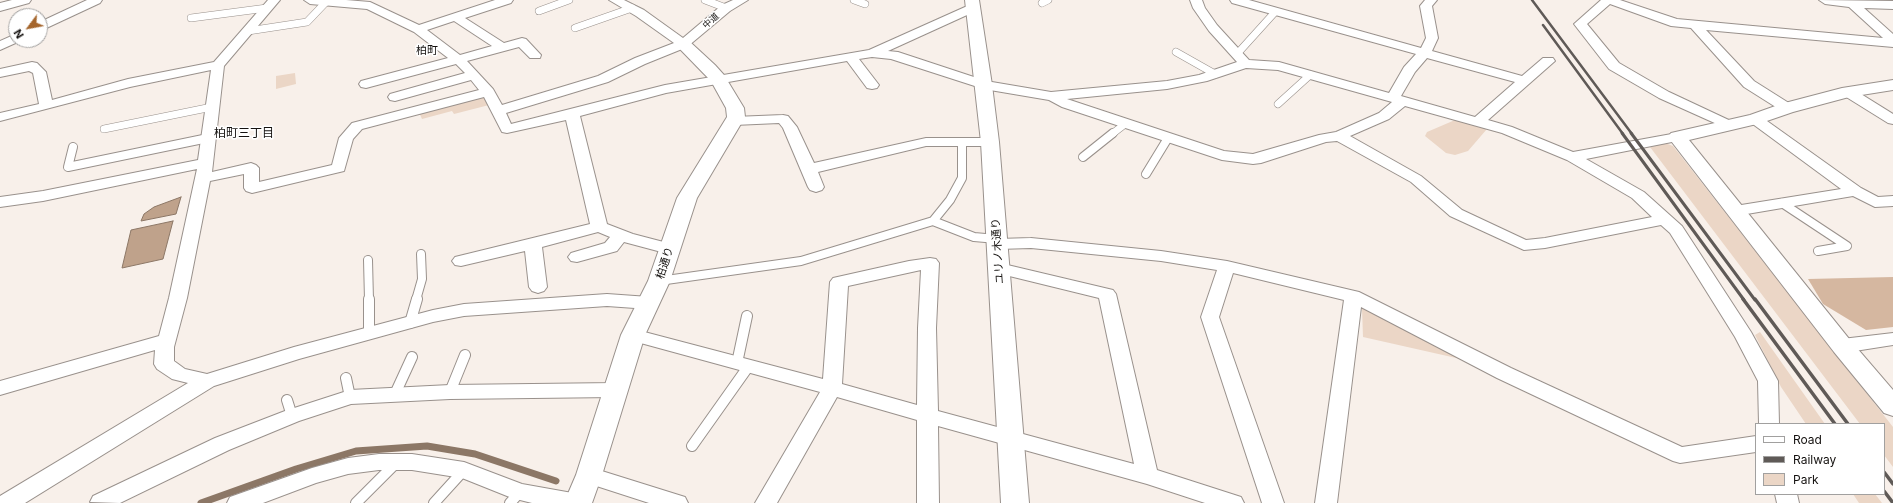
<!DOCTYPE html>
<meta charset="utf-8">
<style>
body{margin:0}
#map{position:relative;width:1893px;height:503px;overflow:hidden;background:#f8f0ea;font-family:Inter,sans-serif}
canvas{display:block}
.legend{position:absolute;left:1755px;top:423px;width:130px;height:72px;box-sizing:border-box;background:#fff;border:1px solid #a1a09f;margin:0;padding:5px 7px;list-style:none;font-size:12px;color:#151210}
.legend li{display:flex;align-items:center;gap:8px;height:20px}
.legend b{width:20px;border:1px solid #a1a09f}
.north{position:absolute;left:8px;top:8px;width:40px;height:40px;box-sizing:border-box;background:#fff;border:1px solid #a1a09f;border-radius:50%;rotate:238deg;font-size:11px;font-weight:700;line-height:16px;text-align:center;color:#151210}
.north::after{content:'';display:block;margin:auto;width:14px;height:18px;background:#a5662d;clip-path:polygon(50% 0,100% 100%,50% 72%,0 100%)}
</style>
<div id="map">
<canvas width="1893" height="503"></canvas>
<ul class="legend">
<li><b style="height:5px;background:#fff"></b>Road</li>
<li><b style="height:5px;background:#5f5a57"></b>Railway</li>
<li><b style="height:11px;background:#ebd6c6"></b>Park</li>
</ul>
<div class="north">N</div>
</div>
<script>
const context = document.querySelector('canvas').getContext('2d');
context.lineJoin = 'round';
function fill(path, color) {
  context.fillStyle = color;
  context.fill(path, 'evenodd');
}
function shape(rows) {
  const path = new Path2D();
  for (const r of rows) {
    path.moveTo(r[0], r[1]);
    for (let i = 2; i < r.length; i += 2) path.lineTo(r[i], r[i + 1]);
  }
  return path;
}
function strokePath(path, color, width, dash) {
  context.strokeStyle = color;
  context.lineWidth = width;
  context.lineCap = dash ? 'butt' : 'round';
  context.setLineDash(dash || []);
  context.stroke(path);
}
function write(font, color, halo, rows, align = 'center') {
  context.font = font + ' Inter,"Noto Sans JP",sans-serif';
  context.lineWidth = 3;
  context.setLineDash([]);
  context.textBaseline = 'middle';
  context.strokeStyle = halo;
  context.fillStyle = color;
  for (const [text, x, y, turn = 0] of rows) {
    context.save();
    context.translate(x, y);
    context.rotate((+turn || 0) * Math.PI / 180);
    context.textAlign = isNaN(turn) ? turn : align;
    if (halo) context.strokeText(text, 0, 0);
    context.fillText(text, 0, 0);
    context.restore();
  }
}
const green = shape([
 [295,73,296,84,276,89,276,76],
 [487,92,493,104,454,114,452,111,422,119,418,110],
 [1455,120,1487,129,1468,151,1455,155,1446,153,1425,136,1427,132],
 [1665,143,1673,146,1893,427,1893,467,1884,455,1884,424,1860,424,1650,147],
 [1367,307,1398,321,1439,348,1465,360,1363,337,1362,308],
 [1760,332,1825,424,1806,424,1781,387,1755,335],
 [1853,494,1875,494,1882,503,1859,503]
]);
const forest = shape([
 [1893,277,1893,327,1866,330,1823,304,1808,279]
]);
const water = shape([
 [181,197,176,214,141,221,144,214,154,207,181,197],
 [173,221,163,259,122,268,131,230,173,221]
]);
const stream = shape([
 [201,503,296,469,356,451,427,446,475,454,556,481]
]);
const serviceFar2 = shape([
 [705,0,726,8],
 [854,0,865,4],
 [1042,3,1048,0],
 [539,11,569,0],
 [191,18,267,8],
 [575,28,632,8],
 [248,31,307,22,326,2],
 [1176,52,1215,74],
 [1237,54,1275,12],
 [1278,104,1310,75],
 [104,129,212,107],
 [1112,134,1125,124]
]);
const serviceFar1 = shape([
 [73,147,68,167,208,138],
 [1083,157,1113,133],
 [1146,174,1168,138],
 [1782,203,1847,246,1818,251],
 [933,221,974,237,997,239],
 [368,260,369,300],
 [659,281,801,261,933,221,950,200,962,178,962,143],
 [416,300,422,279,421,254]
]);
const service = shape([
 [369,299,369,334],
 [410,323,417,299],
 [737,363,747,316],
 [346,378,350,397],
 [450,392,465,355],
 [395,394,412,357],
 [287,400,292,416],
 [692,446,748,367],
 [356,503,397,462],
 [434,503,464,470],
 [510,503,520,492]
]);
const minor = shape([
 [12,0,31,0,29,3,0,11,0,3,12,0],
 [87,0,102,0,100,3,40,31,40,22,87,0],
 [268,0,280,0,224,66,212,172,251,163,256,165,259,168,259,182,332,165,339,138,352,123,479,90,471,80,395,101,390,100,388,97,390,94,465,73,456,64,366,88,361,87,359,84,361,81,448,58,414,32,367,9,310,4,304,0,346,0,370,2,419,25,495,0,513,0,511,3,465,18,504,43,522,38,526,39,541,55,540,58,530,58,519,47,467,61,493,89,502,105,598,76,635,58,674,43,636,16,609,0,624,0,644,10,683,38,722,5,733,0,748,0,730,11,687,47,645,64,608,82,506,113,511,124,665,85,869,50,974,3,978,4,980,7,978,10,888,51,898,52,986,81,1051,92,1167,81,1199,75,1237,62,1209,31,1193,8,1190,0,1202,0,1205,8,1217,25,1249,60,1279,62,1389,93,1404,67,1416,54,1232,3,1230,0,1249,0,1421,48,1426,38,1420,6,1425,0,1437,0,1432,6,1438,38,1432,51,1522,76,1543,58,1553,58,1555,61,1488,120,1512,127,1573,152,1677,133,1682,134,1684,137,1682,140,1586,159,1644,192,1682,226,1751,332,1778,381,1779,424,1759,424,1758,381,1735,337,1670,233,1661,225,1545,248,1524,250,1450,216,1411,182,1337,141,1326,142,1261,163,1253,164,1222,160,1062,107,1049,100,984,89,891,59,872,57,859,59,879,85,877,88,872,89,867,88,847,61,666,93,580,116,607,224,633,234,675,245,677,249,675,253,669,254,624,242,617,251,577,262,571,261,568,257,571,253,605,243,610,237,598,232,542,247,547,287,544,291,538,293,532,291,529,287,525,251,461,266,455,265,452,261,455,257,590,224,566,120,507,133,502,132,484,97,362,129,353,139,344,171,252,193,246,191,244,188,244,174,210,181,187,298,174,347,174,361,185,369,207,374,294,347,433,310,464,304,607,294,649,297,655,299,658,303,655,307,649,309,607,306,464,316,433,322,299,359,214,386,25,503,0,503,0,496,188,383,172,379,157,369,154,364,155,350,0,395,0,381,159,336,169,298,197,169,43,201,0,207,0,197,43,191,198,160,211,70,130,87,0,121,0,113,39,104,33,73,29,71,0,77,0,69,32,62,37,63,46,72,52,100,128,79,214,62,268,0],
 [454,21,492,46,460,55,427,30,454,21],
 [1427,58,1515,82,1475,117,1401,96,1415,72,1427,58],
 [1246,68,1278,70,1392,102,1379,113,1336,132,1319,135,1253,154,1224,151,1067,99,1167,89,1207,81,1246,68],
 [1405,106,1502,133,1567,160,1632,198,1652,217,1545,238,1526,240,1462,210,1421,176,1350,136,1389,119,1405,106],
 [1601,0,1620,0,1677,19,1883,38,1849,7,1825,4,1819,0,1893,1,1893,9,1864,8,1893,34,1893,47,1706,30,1754,81,1792,105,1794,108,1792,111,1787,112,1782,111,1744,87,1691,28,1671,26,1610,4,1587,24,1619,63,1669,92,1733,122,1735,125,1733,128,1728,129,1659,98,1609,69,1574,24,1601,0],
 [16,34,16,40,20,41,0,50,0,41,16,34],
 [1848,88,1853,89,1893,114,1893,124,1888,123,1843,95,1841,92,1843,89,1848,88],
 [783,115,788,116,797,127,814,163,926,138,990,138,995,139,997,142,995,145,990,146,926,146,818,172,824,187,822,190,816,192,810,190,808,187,783,128,779,123,734,125,729,124,727,121,729,118,734,117,783,115],
 [1755,115,1760,116,1861,188,1878,197,1893,196,1893,206,1875,207,1853,196,1735,216,1729,214,1727,211,1729,208,1735,206,1841,189,1750,122,1748,119,1750,116,1755,115],
 [1031,238,1161,251,1227,261,1359,292,1511,368,1682,447,1756,436,1756,452,1680,463,1673,461,1497,378,1361,307,1337,503,1315,503,1344,300,1233,273,1219,317,1284,503,1262,503,1201,317,1217,270,1161,261,1031,248,998,249,992,248,990,244,992,240,998,239,1031,238],
 [930,258,936,259,939,263,936,328,938,411,1134,464,1099,298,993,272,990,268,993,264,999,263,1113,290,1116,294,1157,470,1241,497,1244,503,1205,503,1147,484,938,426,939,503,917,503,917,420,837,397,777,503,755,503,820,392,626,339,624,335,626,331,633,329,823,379,830,282,833,278,909,261,930,258],
 [921,270,918,328,917,405,842,384,848,286,921,270],
 [1893,333,1893,345,1842,353,1835,351,1833,346,1835,341,1842,339,1893,333],
 [615,383,622,385,625,390,622,395,615,397,450,399,351,404,299,421,229,450,120,503,90,502,93,496,215,438,285,411,350,390,450,385,615,383],
 [379,454,412,454,464,462,522,484,578,494,586,497,589,503,532,503,512,498,462,478,412,470,379,470,348,474,316,483,263,503,227,503,230,497,312,468,348,458,379,454],
 [589,467,685,497,688,503,649,503,581,481,578,475,581,469,589,467],
 [1775,494,1797,494,1799,503,1777,503,1775,494]
]);
const tertiary = shape([
 [965,0,979,0,992,85,999,142,1029,503,1001,503,981,142,965,0],
 [683,39,689,41,715,65,724,75,744,108,745,117,697,198,670,281,645,335,602,475,592,503,564,503,576,475,621,335,648,281,677,198,727,117,726,108,711,81,675,44,677,41,683,39],
 [1893,80,1893,90,1849,97,1793,112,1761,123,1689,140,1850,340,1893,390,1893,416,1884,413,1834,352,1668,137,1671,133,1750,115,1781,104,1842,88,1893,80]
]);
const railFar2 = shape([
 [1532,0,1632,134],
 [1543,25,1623,134]
]);
const railFar1 = shape([
 [1622,133,1744,300],
 [1631,133,1755,300]
]);
const rail = shape([
 [1743,299,1835,424],
 [1755,299,1848,424],
 [1884,472,1893,484],
 [1884,491,1893,503]
]);
const farStreetnames = [
 ["中道",711,21,-42]
];
const farQuarternames = [
 ["柏町",427,51]
];
const streetNames = [
 ["ユリノ木通り",998,251,-94],
 ["柏通り",665,263,-72]
];
const neighbourhoodNames = [
 ["柏町三丁目",244,133]
];
fill(green, '#ebd6c6');
fill(forest, '#d5b7a0');
fill(water, '#bfa28b');
strokePath(water, '#8c7766', 1);
strokePath(stream, '#8c7766', 7);
strokePath(serviceFar2, '#99918c', 8);
strokePath(serviceFar1, '#99918c', 10);
strokePath(service, '#99918c', 12);
strokePath(minor, '#99918c', 2);
strokePath(tertiary, '#99918c', 2);
strokePath(serviceFar2, '#fff', 7);
strokePath(serviceFar1, '#fff', 8);
strokePath(service, '#fff', 10);
fill(minor, '#fff');
fill(tertiary, '#fff');
strokePath(railFar2, '#5f5a57', 2.5);
strokePath(railFar1, '#5f5a57', 3);
strokePath(rail, '#5f5a57', 3.5);
write('9px', '#151210', '#fff', farStreetnames);
write('11px', '#151210', '#fff', farQuarternames);
write('11px', '#151210', '#fff', streetNames);
write('12px', '#151210', '#fff', neighbourhoodNames);
</script>
